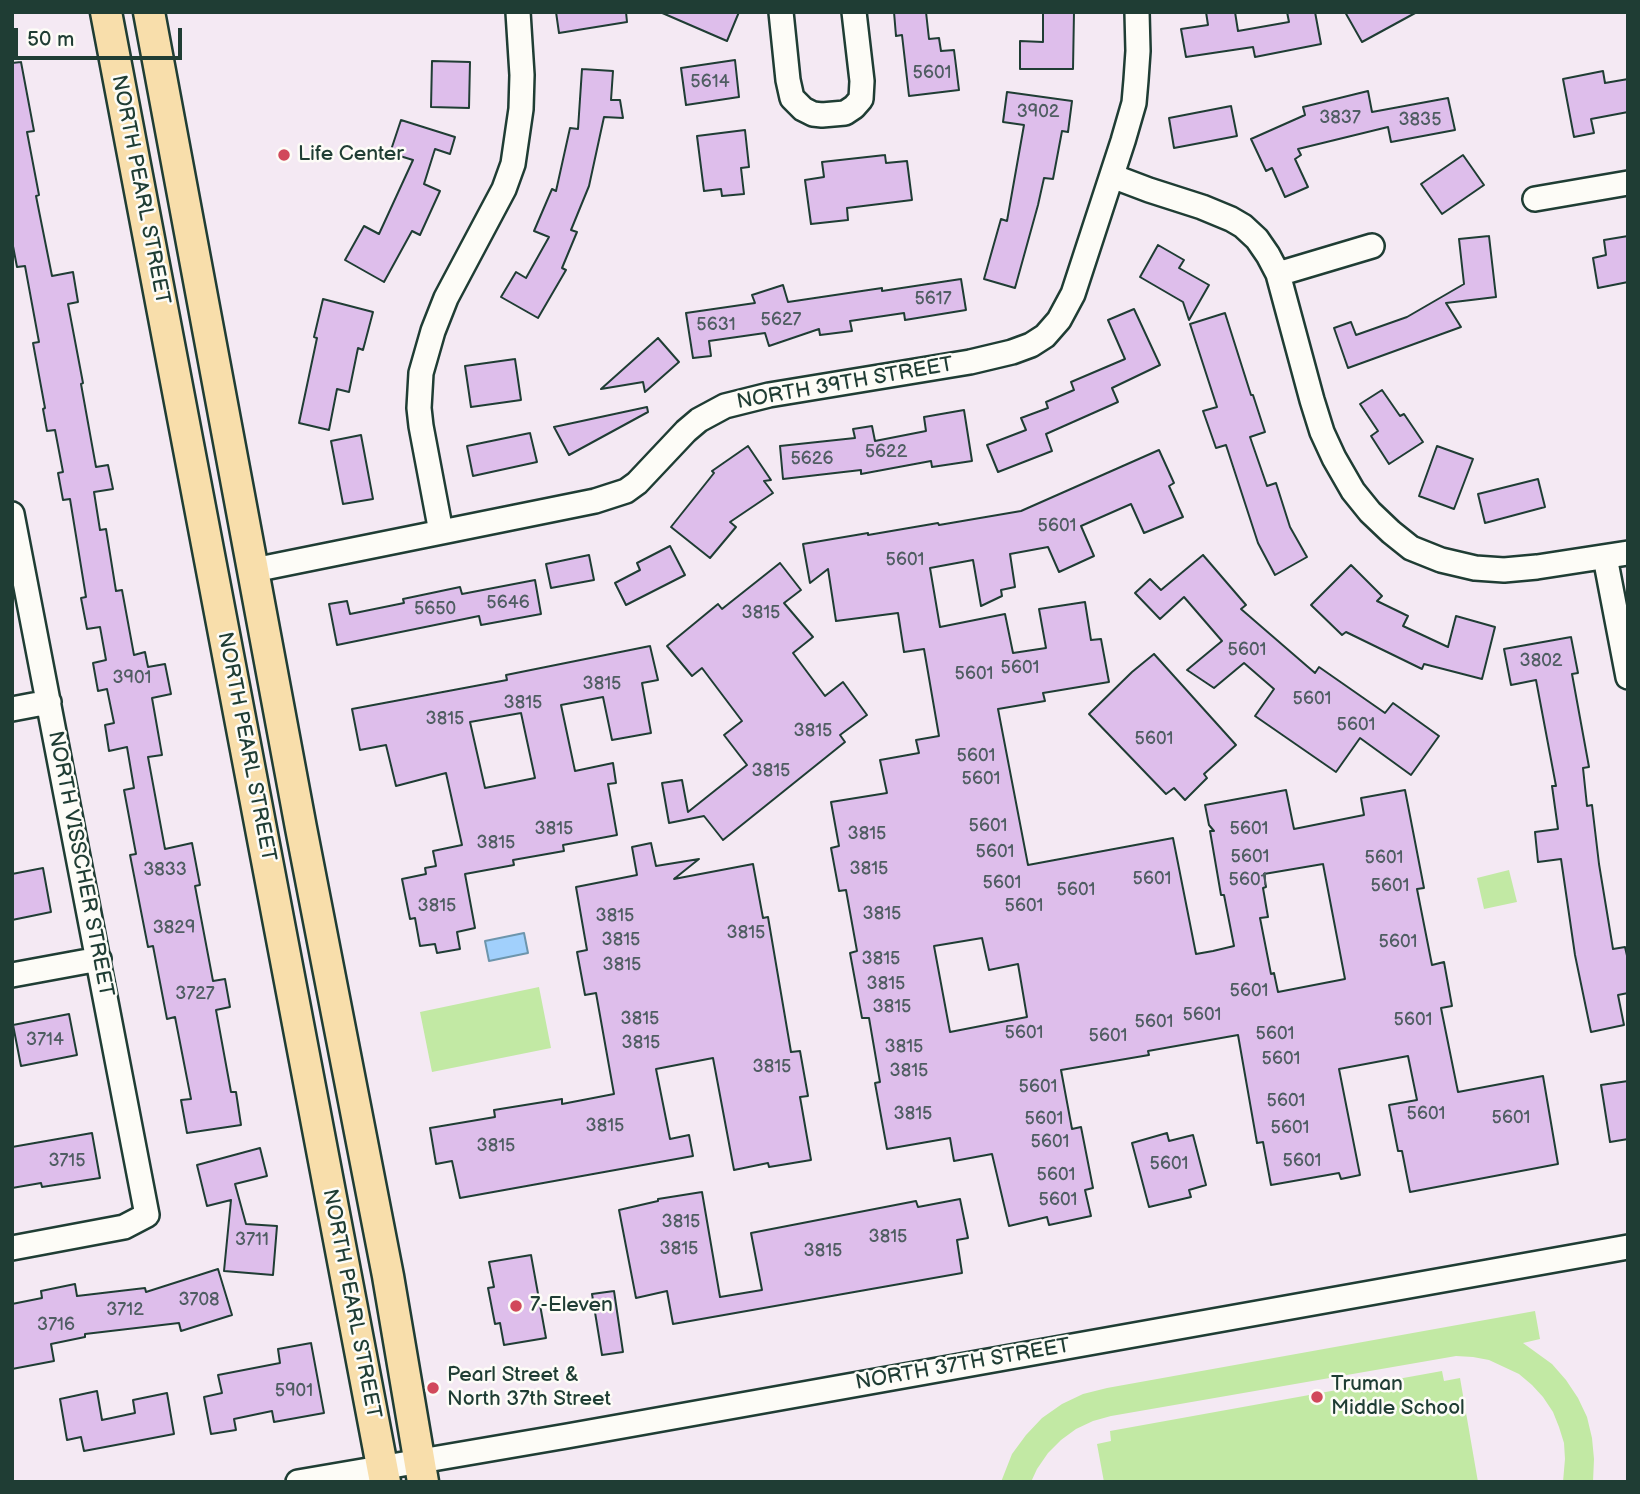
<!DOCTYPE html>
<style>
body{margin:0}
#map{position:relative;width:1640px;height:1494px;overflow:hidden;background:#f4e9f3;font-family:"Balsamiq Sans",sans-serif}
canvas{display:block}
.frame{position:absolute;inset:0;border:14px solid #1f3d34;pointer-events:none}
.scale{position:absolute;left:14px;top:28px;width:168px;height:32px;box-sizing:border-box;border:4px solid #1f3d34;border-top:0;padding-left:9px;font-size:21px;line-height:24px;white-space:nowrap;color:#1f3d34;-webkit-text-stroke:5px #fdfcf7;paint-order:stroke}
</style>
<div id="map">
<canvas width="1640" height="1494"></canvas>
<div class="frame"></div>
<div class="scale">50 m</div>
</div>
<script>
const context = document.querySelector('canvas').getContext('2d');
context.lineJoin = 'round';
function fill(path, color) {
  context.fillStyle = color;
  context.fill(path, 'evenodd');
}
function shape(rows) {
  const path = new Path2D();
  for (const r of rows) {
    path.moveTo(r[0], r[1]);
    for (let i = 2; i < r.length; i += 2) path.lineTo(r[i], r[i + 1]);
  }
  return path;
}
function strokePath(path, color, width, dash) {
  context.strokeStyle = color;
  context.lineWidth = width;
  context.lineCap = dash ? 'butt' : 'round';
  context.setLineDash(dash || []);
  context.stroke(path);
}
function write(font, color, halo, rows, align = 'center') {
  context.font = font + ' "Balsamiq Sans",sans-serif';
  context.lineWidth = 5;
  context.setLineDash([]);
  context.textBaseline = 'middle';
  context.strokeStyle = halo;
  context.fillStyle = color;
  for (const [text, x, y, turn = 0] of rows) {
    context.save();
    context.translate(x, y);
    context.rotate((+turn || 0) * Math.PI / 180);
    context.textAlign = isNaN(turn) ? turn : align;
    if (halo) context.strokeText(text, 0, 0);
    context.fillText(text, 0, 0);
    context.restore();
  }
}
const green = shape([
 [1509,870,1517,902,1484,909,1477,878],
 [539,987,551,1048,432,1072,420,1012],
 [1535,1311,1540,1339,1523,1343,1552,1364,1566,1380,1578,1398,1587,1417,1592,1438,1594,1459,1593,1482,1563,1482,1565,1459,1564,1443,1559,1427,1553,1412,1543,1397,1532,1385,1519,1374,1489,1360,1473,1357,1456,1356,1111,1416,1093,1421,1076,1429,1061,1440,1048,1453,1037,1469,1031,1482,1001,1482,1012,1454,1026,1435,1042,1418,1062,1404,1083,1394,1107,1388],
 [1442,1371,1444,1381,1460,1378,1478,1482,1104,1482,1097,1444,1111,1441,1110,1431]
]);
const water = shape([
 [524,933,528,953,489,961,485,941,524,933]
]);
const building = shape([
 [556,12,626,12,627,22,559,33,556,12],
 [660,12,739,12,727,41,660,12],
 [894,12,926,12,929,39,939,38,941,51,954,50,959,90,909,96,902,35,896,36,894,12],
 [1043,12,1074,12,1073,69,1020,69,1020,41,1043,42,1043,12],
 [1206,12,1235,12,1238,31,1289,22,1287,12,1315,12,1321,44,1255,57,1253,47,1186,57,1181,29,1208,25,1206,12],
 [1345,12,1417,12,1362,42,1345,12],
 [735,60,739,97,686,105,681,68,735,60],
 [432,61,470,62,469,108,431,107,432,61],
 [21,62,34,131,27,132,39,195,36,196,52,276,73,272,78,302,68,304,83,383,81,384,96,467,108,465,113,489,94,492,100,530,106,529,116,591,122,590,134,655,145,652,148,667,165,664,171,694,152,698,162,755,148,757,165,849,192,843,200,885,195,886,213,981,225,979,230,1007,216,1010,231,1092,236,1092,241,1125,187,1133,181,1100,191,1099,175,1017,167,1019,153,946,148,947,130,855,136,854,124,790,134,788,127,747,109,751,105,725,114,723,107,689,98,691,93,663,106,660,100,627,87,629,81,598,86,597,70,499,63,500,58,473,63,472,55,430,47,431,43,409,45,408,33,343,39,342,25,266,17,267,12,241,12,63,21,62],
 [582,69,613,71,611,100,620,100,623,118,604,117,589,186,571,230,577,232,562,268,566,270,538,318,501,297,516,272,526,278,549,237,534,231,552,189,556,191,570,128,578,129,582,69],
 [1603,71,1605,83,1628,79,1628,112,1591,119,1594,133,1574,137,1563,79,1603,71],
 [1368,91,1372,112,1448,98,1455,130,1391,142,1388,127,1298,149,1301,155,1295,159,1308,187,1285,197,1272,168,1266,171,1251,139,1305,115,1303,107,1368,91],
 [1007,92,1072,101,1068,132,1062,131,1053,179,1044,178,1038,205,1015,288,984,279,1001,219,1007,221,1024,125,1003,122,1007,92],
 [1231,106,1237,136,1174,148,1169,118,1231,106],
 [401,120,455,137,450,154,435,149,424,184,440,191,420,235,412,231,384,282,345,260,364,226,379,234,413,160,390,153,401,120],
 [745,130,749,167,741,168,744,194,722,196,721,189,704,191,697,136,745,130],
 [885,155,886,163,907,161,912,200,847,208,848,220,811,224,805,180,824,177,822,162,885,155],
 [1463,155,1484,185,1442,214,1421,184,1463,155],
 [1489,236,1496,297,1446,303,1461,327,1348,368,1334,328,1351,322,1356,335,1407,317,1464,284,1459,239,1489,236],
 [1628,236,1628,282,1598,288,1593,258,1606,255,1604,240,1628,236],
 [1158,245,1184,260,1179,268,1209,285,1189,320,1183,302,1140,277,1158,245],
 [961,279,966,310,905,320,904,313,850,321,852,331,820,335,819,329,769,346,765,333,709,341,711,356,693,358,686,313,755,303,752,295,783,285,788,302,882,288,882,291,961,279],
 [323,299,373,312,363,350,358,348,349,392,337,389,329,430,299,423,317,338,314,337,323,299],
 [1134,309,1160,365,1112,388,1118,402,1046,434,1052,451,998,472,987,445,1026,430,1021,418,1048,408,1046,402,1074,390,1071,382,1125,359,1108,320,1134,309],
 [1225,313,1251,395,1253,395,1265,432,1250,437,1267,486,1276,483,1290,527,1307,557,1275,575,1258,543,1226,445,1216,448,1203,411,1217,407,1190,324,1225,313],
 [658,338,679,362,645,392,643,382,601,389,658,338],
 [515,359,521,400,471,407,465,366,515,359],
 [1382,390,1400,416,1404,414,1423,442,1389,464,1371,436,1378,431,1360,404,1382,390],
 [647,407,648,412,569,455,554,427,647,407],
 [964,410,972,461,932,467,931,461,861,474,861,470,783,479,780,446,855,438,853,429,872,426,875,441,926,431,924,417,964,410],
 [530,433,537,462,473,476,467,446,530,433],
 [361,435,373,499,343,504,331,441,361,435],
 [748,446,771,480,764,481,773,493,730,522,736,527,710,558,671,527,714,473,712,471,748,446],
 [1437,446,1473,459,1454,509,1419,496,1437,446],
 [1159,450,1174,483,1169,486,1183,517,1144,533,1131,504,1081,526,1094,556,1059,572,1048,547,1010,554,1015,587,1001,590,1002,596,981,606,973,560,930,568,940,627,1005,614,1013,653,1046,648,1039,609,1085,602,1091,640,1101,639,1109,682,1043,693,1045,701,998,709,1028,865,1173,838,1196,954,1213,951,1234,946,1224,895,1221,895,1210,831,1214,831,1209,825,1205,805,1286,790,1294,829,1364,815,1361,798,1405,790,1424,888,1417,889,1432,965,1444,962,1452,1006,1441,1008,1458,1092,1543,1076,1558,1164,1410,1192,1402,1151,1398,1151,1389,1105,1417,1100,1408,1056,1339,1069,1360,1175,1341,1179,1339,1173,1271,1185,1263,1142,1257,1143,1238,1035,1148,1051,1149,1055,1061,1070,1072,1129,1081,1127,1093,1188,1085,1190,1091,1216,1049,1225,1047,1217,1009,1226,992,1154,954,1161,950,1138,887,1149,875,1083,880,1082,869,1018,862,1018,850,953,857,951,846,890,839,891,831,848,839,846,831,802,887,793,880,760,919,753,916,740,939,736,924,649,904,652,898,613,836,621,828,569,810,583,803,544,868,533,868,535,938,523,939,525,1021,511,1159,450],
 [1323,864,1345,979,1278,992,1274,973,1271,974,1260,918,1268,917,1263,888,1266,887,1264,874,1323,864],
 [982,938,989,970,1018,964,1027,1017,950,1032,934,946,982,938],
 [1538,479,1545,507,1485,523,1478,494,1538,479],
 [670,546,685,575,626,605,615,583,640,570,637,563,670,546],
 [589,555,594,580,551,588,546,564,589,555],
 [1203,555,1246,605,1241,609,1315,673,1319,667,1385,713,1393,703,1439,736,1411,775,1360,738,1336,772,1255,716,1274,689,1244,663,1214,688,1187,670,1222,641,1184,597,1160,619,1135,593,1150,579,1161,590,1203,555],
 [780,563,801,590,784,603,813,637,793,653,825,696,843,682,867,715,840,735,845,742,723,840,704,816,669,823,662,783,682,780,688,812,747,765,724,735,742,721,702,668,692,676,667,646,718,604,722,609,780,563],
 [1351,565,1382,596,1377,601,1408,616,1403,626,1448,647,1456,616,1495,627,1482,679,1424,664,1422,669,1346,632,1342,635,1311,605,1351,565],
 [535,580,541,614,481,625,479,616,337,645,329,604,347,601,350,614,404,603,403,599,460,587,462,594,535,580],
 [1571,637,1578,673,1572,674,1589,767,1583,768,1587,806,1592,805,1599,864,1613,949,1625,947,1628,960,1628,993,1618,995,1624,1025,1591,1032,1575,955,1561,859,1538,862,1535,832,1558,829,1552,786,1556,786,1536,680,1511,685,1504,649,1571,637],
 [650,646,658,680,642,683,651,733,612,740,603,697,561,705,575,771,613,763,616,783,608,784,617,835,563,845,564,851,513,860,514,865,465,874,475,928,457,932,460,949,437,953,435,944,420,946,415,918,410,919,402,879,426,874,425,868,436,866,433,851,462,845,446,773,396,786,386,745,360,750,352,709,507,680,506,675,650,646],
 [521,713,535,778,485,788,470,722,521,713],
 [1154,654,1236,745,1204,774,1207,778,1185,800,1174,788,1166,794,1089,714,1132,672,1154,654],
 [651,843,656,866,699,859,674,879,753,864,763,918,768,917,791,1052,800,1051,808,1096,800,1097,811,1160,769,1167,768,1163,734,1170,713,1058,656,1069,670,1139,689,1135,693,1156,460,1198,452,1161,436,1164,430,1128,495,1117,494,1110,562,1099,562,1104,614,1094,596,993,585,995,577,952,587,950,576,887,637,875,632,847,651,843],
 [43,868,51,912,12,920,12,874,43,868],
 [69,1014,77,1055,21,1066,13,1025,69,1014],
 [1628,1081,1628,1139,1610,1142,1601,1085,1628,1081],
 [92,1133,100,1178,42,1187,41,1183,12,1188,12,1147,92,1133],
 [1167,1133,1169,1141,1193,1135,1206,1185,1189,1190,1191,1197,1149,1207,1132,1143,1167,1133],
 [260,1148,267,1176,235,1184,246,1224,277,1226,273,1275,224,1271,231,1200,207,1206,197,1165,260,1148],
 [702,1192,720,1297,762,1290,751,1233,916,1201,918,1207,960,1199,968,1238,957,1240,962,1273,673,1324,667,1291,636,1298,619,1210,658,1201,658,1199,702,1192],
 [531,1255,546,1338,504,1345,500,1323,495,1324,488,1288,494,1287,489,1262,531,1255],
 [218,1269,232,1315,181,1331,179,1323,85,1334,85,1337,51,1344,54,1361,12,1369,12,1304,42,1298,41,1291,75,1284,77,1296,145,1288,146,1292,218,1269],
 [614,1291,623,1352,602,1355,592,1294,614,1291],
 [311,1343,324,1413,274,1422,272,1411,234,1419,236,1430,211,1434,204,1397,222,1393,218,1375,280,1363,278,1349,311,1343],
 [97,1391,102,1420,135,1413,133,1400,167,1393,174,1434,84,1451,81,1437,67,1440,60,1399,97,1391]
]);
const minor = shape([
 [781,12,788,80,792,98,803,109,813,114,822,115,845,113,854,107,861,99,862,81,854,12],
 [1112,176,1149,190,1202,207,1231,219,1243,226,1257,239,1268,255,1278,274,1312,400,1322,432,1334,458,1353,491,1370,512,1391,532,1411,548,1441,560,1475,568,1504,570,1537,567,1628,553],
 [1535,199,1628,183],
 [1278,274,1372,246],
 [12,514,147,1215,124,1227,12,1248],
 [441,532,421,426,419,408,421,373,433,331,446,298,504,189,513,164,521,109,522,75,518,12],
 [1605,557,1628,677],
 [254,570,595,501,626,491,637,483,686,431,699,420,725,406,769,395,970,362,1012,352,1031,345,1045,336,1059,320,1073,294,1123,141,1134,103,1136,80,1138,51,1137,12],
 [12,709,49,702],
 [12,975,99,959],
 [298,1482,567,1436,1628,1247]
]);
const major = shape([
 [106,12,385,1482],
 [149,12,301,828,388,1276,423,1482]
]);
const markers = [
 [284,155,7,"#d1495b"],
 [516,1306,7,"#d1495b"],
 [433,1388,7,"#d1495b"],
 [1317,1397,7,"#d1495b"]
];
const numberNames = [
 ["5601",932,73],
 ["5614",710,82],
 ["3902",1038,112],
 ["3837",1340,118],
 ["3835",1420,120],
 ["5617",933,299],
 ["5627",781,320],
 ["5631",716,325],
 ["5622",886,452],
 ["5626",812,459],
 ["5601",1057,526],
 ["5601",905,560],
 ["5646",508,603],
 ["5650",435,609],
 ["3815",761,613],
 ["5601",1247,650],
 ["3802",1541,661],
 ["5601",1020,668],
 ["5601",974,674],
 ["3901",132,678],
 ["3815",602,684],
 ["5601",1312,699],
 ["3815",523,703],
 ["3815",445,719],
 ["5601",1356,725],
 ["3815",813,731],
 ["5601",1154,739],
 ["5601",976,756],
 ["3815",771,771],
 ["5601",981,779],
 ["5601",988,826],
 ["3815",554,829],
 ["5601",1249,829],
 ["3815",867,834],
 ["3815",496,843],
 ["5601",995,852],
 ["5601",1250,857],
 ["5601",1384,858],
 ["3815",869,869],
 ["3833",165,870],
 ["5601",1152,879],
 ["5601",1248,880],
 ["5601",1002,883],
 ["5601",1390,886],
 ["5601",1076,890],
 ["3815",437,906],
 ["5601",1024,906],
 ["3815",882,914],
 ["3815",615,916],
 ["3829",174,928],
 ["3815",746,933],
 ["3815",621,940],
 ["5601",1398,942],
 ["3815",881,959],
 ["3815",622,965],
 ["3815",886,984],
 ["5601",1249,991],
 ["3727",195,994],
 ["3815",892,1007],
 ["5601",1202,1015],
 ["3815",640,1019],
 ["5601",1413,1020],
 ["5601",1154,1022],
 ["5601",1024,1033],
 ["5601",1275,1034],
 ["5601",1108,1036],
 ["3714",45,1040],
 ["3815",641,1043],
 ["3815",904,1047],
 ["5601",1281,1059],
 ["3815",772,1067],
 ["3815",909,1071],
 ["5601",1038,1087],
 ["5601",1286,1101],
 ["3815",913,1114],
 ["5601",1426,1114],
 ["5601",1511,1118],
 ["5601",1044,1119],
 ["3815",605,1126],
 ["5601",1290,1128],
 ["5601",1050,1142],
 ["3815",496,1146],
 ["3715",67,1161],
 ["5601",1302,1161],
 ["5601",1169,1164],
 ["5601",1056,1175],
 ["5601",1058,1200],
 ["3815",681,1222],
 ["3815",888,1237],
 ["3711",252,1240],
 ["3815",679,1249],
 ["3815",823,1251],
 ["3708",199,1300],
 ["3712",125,1310],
 ["3716",56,1325],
 ["5901",294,1391]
];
const poiNames = [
 ["Life Center",298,155],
 ["7-Eleven",530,1306],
 ["Pearl Street &",447,1376],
 ["North 37th Street",447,1400],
 ["Truman",1331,1385],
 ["Middle School",1331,1409]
];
const streetNames = [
 ["NORTH PEARL STREET",140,190,79],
 ["NORTH 39TH STREET",845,384,-10],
 ["NORTH PEARL STREET",246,747,79],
 ["NORTH VISSCHER STREET",80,864,79],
 ["NORTH PEARL STREET",351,1304,79],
 ["NORTH 37TH STREET",963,1365,-10]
];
fill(green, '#c2e9a4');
fill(water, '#a1d0fc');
strokePath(water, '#6d95ac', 2);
fill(building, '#debeeb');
strokePath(building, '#1f3d34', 2);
strokePath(minor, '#1f3d34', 28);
strokePath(major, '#1f3d34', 35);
strokePath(minor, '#fdfcf7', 23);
strokePath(major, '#f8deab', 30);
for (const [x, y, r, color] of markers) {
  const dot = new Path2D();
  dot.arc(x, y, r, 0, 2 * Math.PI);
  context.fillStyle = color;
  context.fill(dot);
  strokePath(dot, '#fdfcf7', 2.5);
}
write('18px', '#4f5d62', null, numberNames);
write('21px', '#1f3d34', '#fdfcf7', poiNames, 'left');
write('21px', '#1f3d34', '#fdfcf7', streetNames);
</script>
